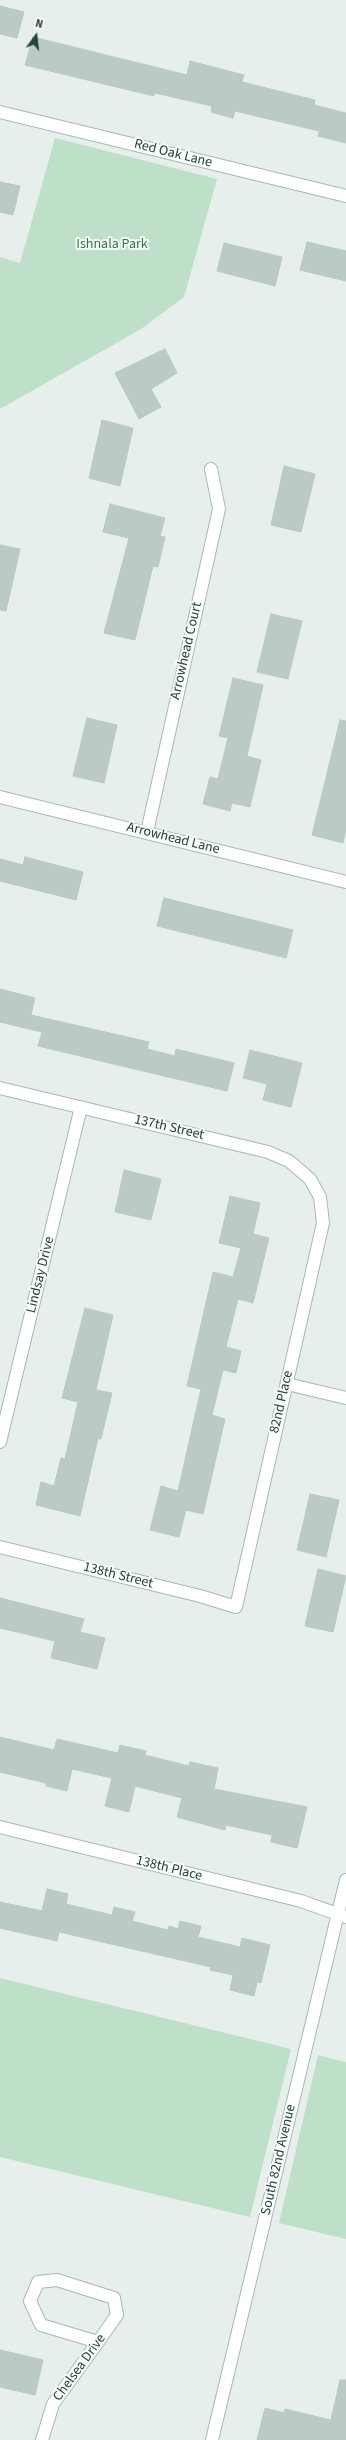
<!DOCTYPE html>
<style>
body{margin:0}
#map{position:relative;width:346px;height:2440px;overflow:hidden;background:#e6efeb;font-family:"Source Sans 3",sans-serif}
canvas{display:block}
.north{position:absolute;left:16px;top:16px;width:40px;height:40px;-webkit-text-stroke:3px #f7fbf9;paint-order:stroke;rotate:15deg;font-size:11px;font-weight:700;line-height:16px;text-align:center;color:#24423a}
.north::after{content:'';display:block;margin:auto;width:14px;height:18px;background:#24423a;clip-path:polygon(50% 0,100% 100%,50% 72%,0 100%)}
</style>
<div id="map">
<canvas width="346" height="2440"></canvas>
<div class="north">N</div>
</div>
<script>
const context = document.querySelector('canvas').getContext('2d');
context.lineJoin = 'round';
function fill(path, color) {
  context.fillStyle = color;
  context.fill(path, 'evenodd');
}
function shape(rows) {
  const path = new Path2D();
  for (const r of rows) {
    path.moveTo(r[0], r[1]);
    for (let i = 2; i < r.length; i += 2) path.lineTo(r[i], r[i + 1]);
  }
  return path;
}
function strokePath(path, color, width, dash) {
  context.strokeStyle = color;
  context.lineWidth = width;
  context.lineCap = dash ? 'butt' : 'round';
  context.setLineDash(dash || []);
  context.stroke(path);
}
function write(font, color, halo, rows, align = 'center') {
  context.font = font + ' "Source Sans 3",sans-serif';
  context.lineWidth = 4;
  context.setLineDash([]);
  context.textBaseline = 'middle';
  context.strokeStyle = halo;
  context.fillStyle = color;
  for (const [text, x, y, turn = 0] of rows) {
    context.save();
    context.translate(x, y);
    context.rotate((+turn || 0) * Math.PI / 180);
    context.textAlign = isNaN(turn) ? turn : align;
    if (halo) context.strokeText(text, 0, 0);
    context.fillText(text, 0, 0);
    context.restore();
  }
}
const green = shape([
 [55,138,217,179,184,297,141,329,0,409,0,257,20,263],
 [0,1978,291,2049,250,2217,0,2157],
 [318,2055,346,2062,346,2239,279,2223]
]);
const building = shape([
 [0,6,24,12,17,38,0,34,0,6],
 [33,37,187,75,190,61,244,75,242,82,315,100,314,105,346,113,346,143,318,136,319,131,235,111,233,118,211,112,212,106,155,93,154,96,25,65,33,37],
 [0,182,20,186,13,215,0,212,0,182],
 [307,242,346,251,346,281,300,270,307,242],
 [224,243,282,257,275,286,217,271,224,243],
 [165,349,177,373,151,389,161,407,139,419,115,373,165,349],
 [102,420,133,428,120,486,89,478,102,420],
 [284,466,315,474,301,532,271,525,284,466],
 [110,504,165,518,160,536,165,537,158,567,153,566,135,640,104,633,129,538,103,532,110,504],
 [0,545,20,549,6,611,0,610,0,545],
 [271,614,302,621,288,679,257,672,271,614],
 [233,678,263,685,247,756,261,760,250,807,232,803,230,811,203,804,210,777,218,779,228,738,219,736,233,678],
 [87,718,117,725,104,783,73,776,87,718],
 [340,720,346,721,346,829,343,843,312,835,340,720],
 [25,857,83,872,76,900,0,881,0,859,23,865,25,857],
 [164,898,293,930,286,958,157,926,164,898],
 [0,989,35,998,31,1015,149,1042,147,1049,175,1056,176,1049,234,1063,227,1091,38,1046,42,1032,0,1022,0,989],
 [250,1050,302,1063,291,1107,263,1100,267,1084,243,1078,250,1050],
 [124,1170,161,1179,151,1220,115,1212,124,1170],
 [230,1196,260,1203,253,1234,269,1238,253,1303,238,1299,226,1347,241,1351,236,1373,223,1370,212,1415,225,1419,203,1514,186,1510,179,1537,150,1530,161,1486,178,1491,201,1389,187,1386,213,1272,233,1277,241,1248,219,1243,230,1196],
 [85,1308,113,1315,96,1390,112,1393,101,1439,98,1438,80,1516,36,1505,41,1482,54,1486,61,1458,65,1459,78,1402,62,1398,85,1308],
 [310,1494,339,1500,326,1557,297,1550,310,1494],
 [318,1569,346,1576,333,1632,305,1626,318,1569],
 [0,1598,84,1619,80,1632,105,1638,97,1669,51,1658,55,1641,0,1628,0,1598],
 [0,1737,54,1750,57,1739,118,1753,120,1745,146,1751,145,1755,189,1766,190,1762,218,1768,214,1789,307,1807,297,1848,271,1842,272,1835,226,1825,225,1830,177,1817,182,1798,135,1786,129,1812,105,1806,112,1778,72,1769,67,1791,46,1786,46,1783,0,1772,0,1737],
 [47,1889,68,1894,66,1904,112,1915,114,1907,135,1912,132,1921,168,1930,169,1926,178,1929,180,1921,201,1926,198,1937,240,1947,242,1938,270,1945,261,1983,257,1982,254,1996,230,1990,233,1975,210,1970,211,1967,59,1932,57,1941,0,1928,0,1902,42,1911,47,1889],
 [0,2350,43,2360,35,2395,0,2387,0,2350],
 [340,2380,346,2380,346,2440,257,2440,265,2408,284,2413,285,2409,331,2420,340,2380]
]);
const minor = shape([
 [0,112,346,196],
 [0,797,346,882],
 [147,832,219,509,211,469],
 [0,1088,268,1152,289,1161,310,1179,320,1197,323,1223,236,1607,200,1596,0,1547],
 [287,1384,346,1398],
 [0,1442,81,1107],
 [0,1827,301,1901,346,1917],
 [42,2440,53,2404,98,2342,117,2315,114,2298,57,2280,38,2282,30,2301,41,2325,98,2342],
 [212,2440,346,1880]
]);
const streetNames = [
 ["Red Oak Lane",173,154,14],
 ["Arrowhead Court",187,651,-77],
 ["Arrowhead Lane",173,839,14],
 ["137th Street",169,1128,13],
 ["Lindsay Drive",41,1275,-76],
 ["82nd Place",282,1402,-77],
 ["138th Street",118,1576,14],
 ["138th Place",169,1869,14],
 ["South 82nd Avenue",279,2160,-77],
 ["Chelsea Drive",80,2368,-54]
];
const parkNames = [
 ["Ishnala Park",112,245]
];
fill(green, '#bfe0c8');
fill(building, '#bbcac4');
strokePath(building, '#b8c9c2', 1);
strokePath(minor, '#a8b8b2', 14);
strokePath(minor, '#fff', 12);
write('14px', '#24423a', '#f7fbf9', streetNames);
write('14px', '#2d7a4b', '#f7fbf9', parkNames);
</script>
